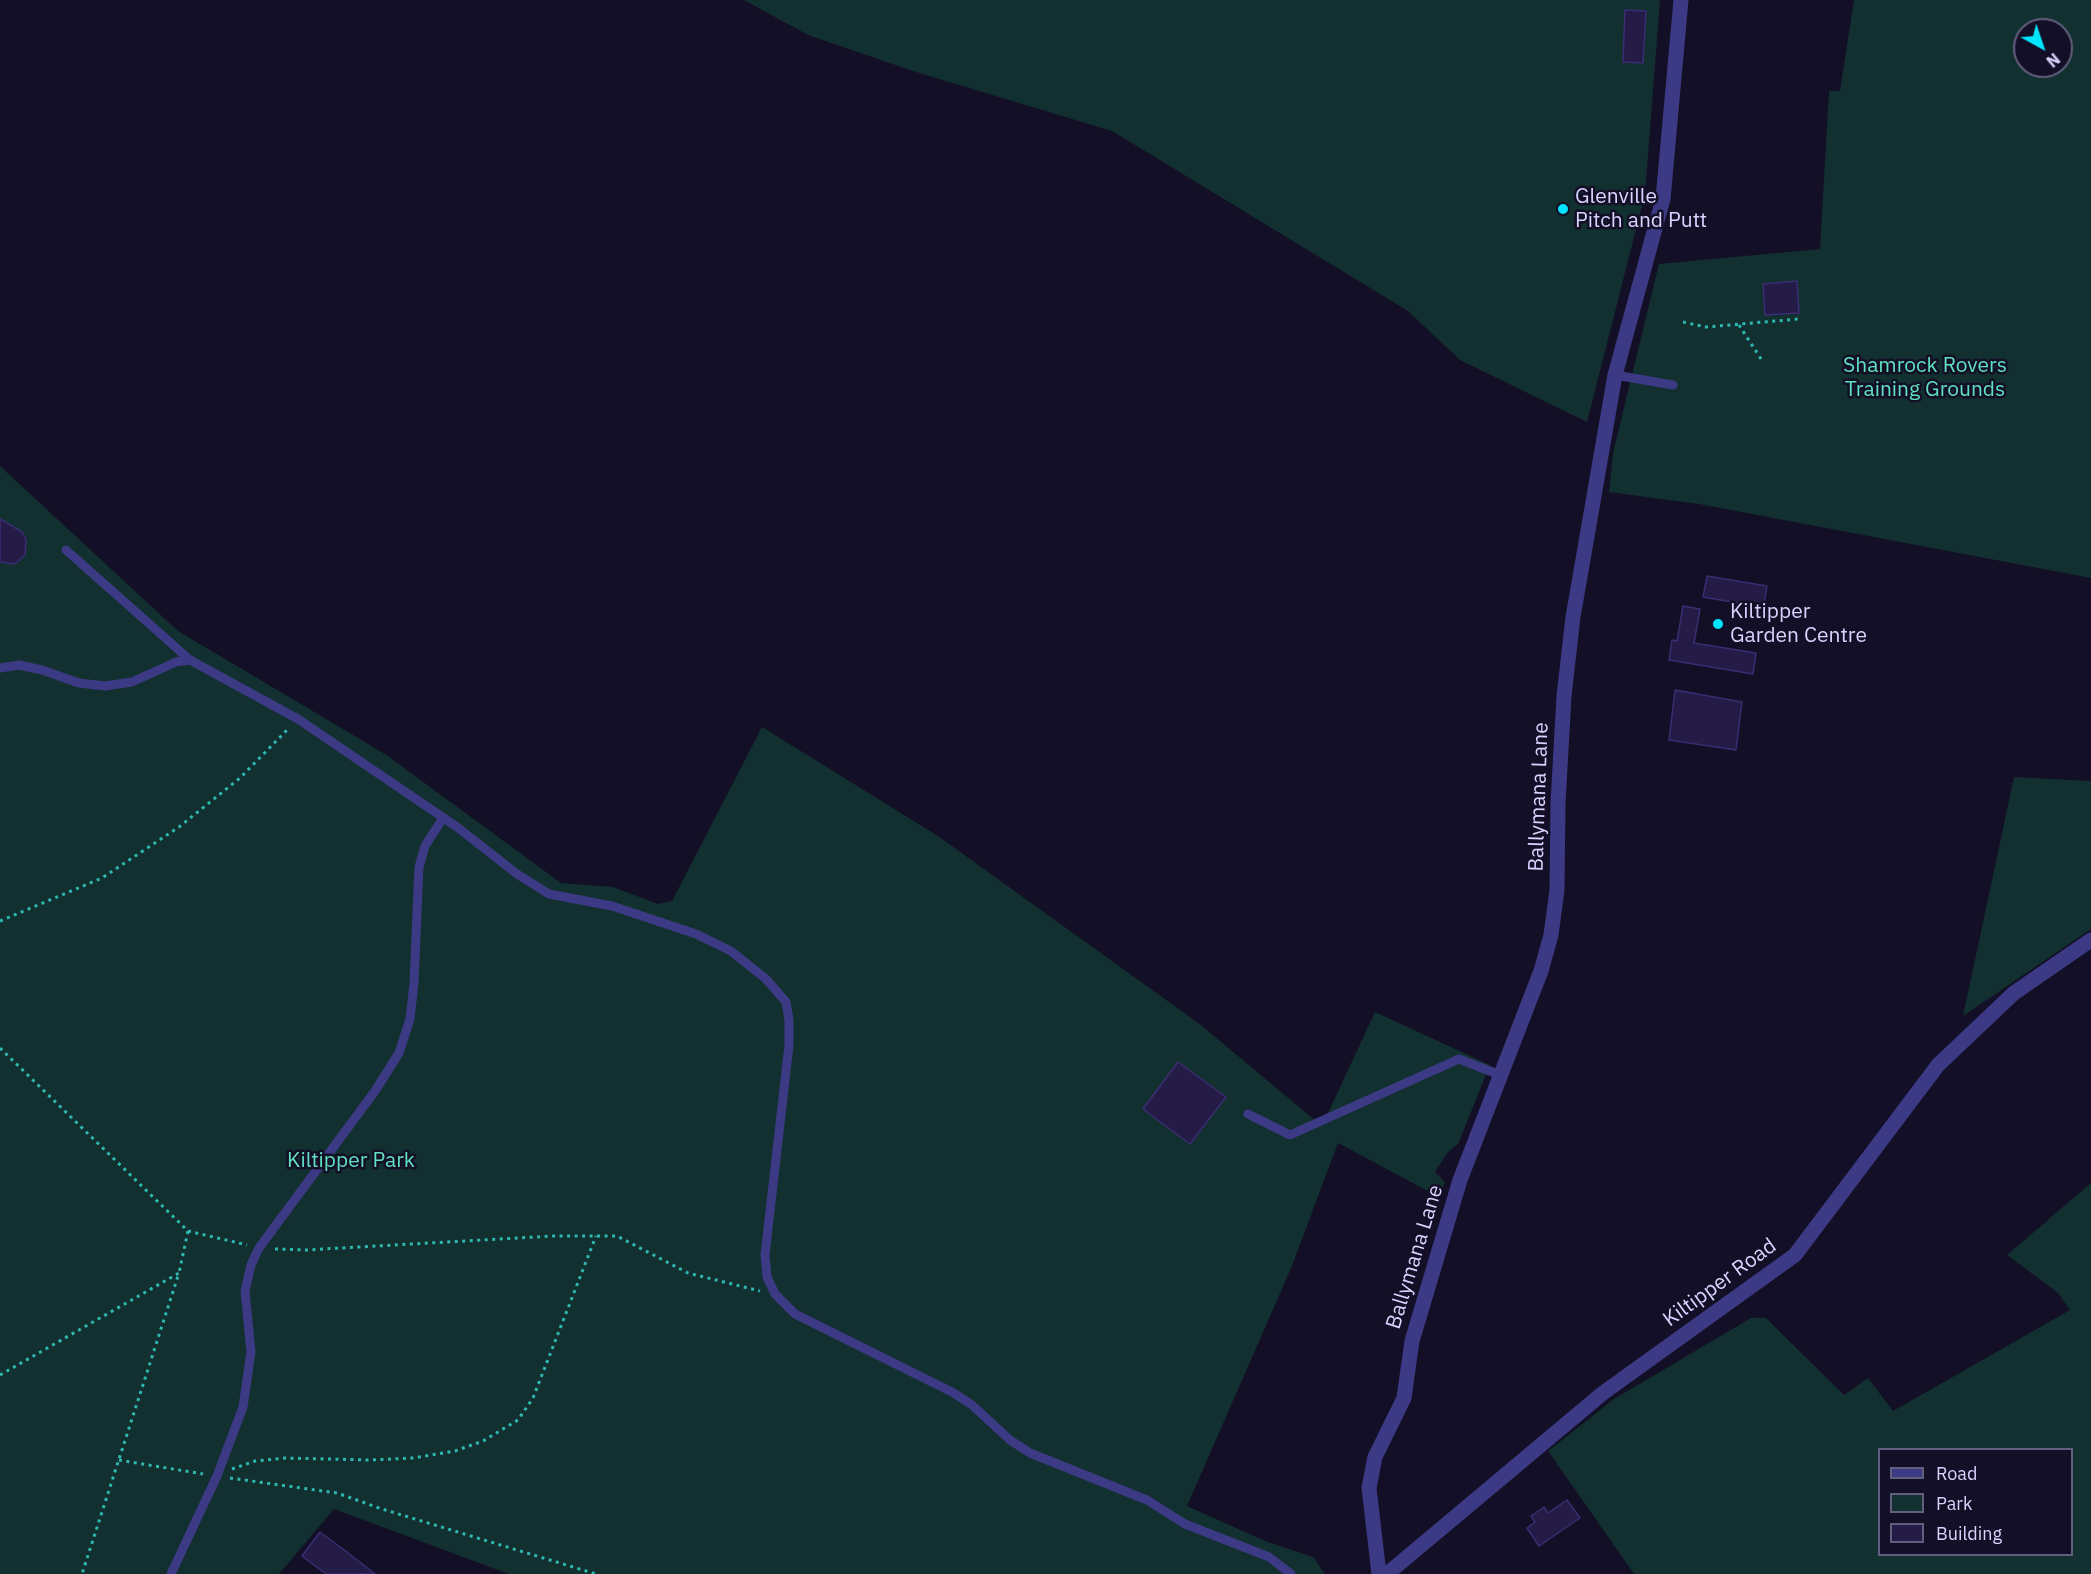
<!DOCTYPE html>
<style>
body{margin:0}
#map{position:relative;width:2091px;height:1574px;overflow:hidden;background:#130f26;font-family:"IBM Plex Sans",sans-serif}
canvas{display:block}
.legend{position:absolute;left:1878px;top:1448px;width:195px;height:108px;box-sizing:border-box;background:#130f26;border:2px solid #625e7d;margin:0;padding:8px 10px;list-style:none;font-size:18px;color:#d9d4ff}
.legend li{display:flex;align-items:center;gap:12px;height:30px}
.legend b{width:30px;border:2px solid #625e7d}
.north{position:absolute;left:2013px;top:18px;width:60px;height:60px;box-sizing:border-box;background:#130f26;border:2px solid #625e7d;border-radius:50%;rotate:140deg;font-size:16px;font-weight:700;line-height:24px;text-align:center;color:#d9d4ff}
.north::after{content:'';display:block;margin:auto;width:21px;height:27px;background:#00e5ff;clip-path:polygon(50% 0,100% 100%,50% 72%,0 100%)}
</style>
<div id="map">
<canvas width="2091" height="1574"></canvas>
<ul class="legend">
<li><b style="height:8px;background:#3d3a85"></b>Road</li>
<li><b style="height:16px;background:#12302f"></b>Park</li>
<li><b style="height:16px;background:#241b47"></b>Building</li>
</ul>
<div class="north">N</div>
</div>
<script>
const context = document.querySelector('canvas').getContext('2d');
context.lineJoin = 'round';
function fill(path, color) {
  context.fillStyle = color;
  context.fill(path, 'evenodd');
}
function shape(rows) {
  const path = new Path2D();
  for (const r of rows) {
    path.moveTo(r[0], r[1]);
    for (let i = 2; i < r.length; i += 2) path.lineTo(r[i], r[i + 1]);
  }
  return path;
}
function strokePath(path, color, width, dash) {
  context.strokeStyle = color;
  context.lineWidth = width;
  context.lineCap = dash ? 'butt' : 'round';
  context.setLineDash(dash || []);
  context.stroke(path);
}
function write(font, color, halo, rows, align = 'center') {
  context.font = font + ' "IBM Plex Sans",sans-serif';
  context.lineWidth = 5;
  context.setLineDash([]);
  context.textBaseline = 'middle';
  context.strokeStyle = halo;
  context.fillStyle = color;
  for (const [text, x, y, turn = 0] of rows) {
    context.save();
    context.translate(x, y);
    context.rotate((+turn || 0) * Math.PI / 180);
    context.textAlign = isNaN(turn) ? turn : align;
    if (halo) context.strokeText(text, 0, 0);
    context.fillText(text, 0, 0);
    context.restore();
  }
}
const green = shape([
 [744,0,1660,0,1645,194,1587,422,1460,360,1408,311,1112,131,916,72,808,35],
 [1854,0,2091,0,2091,578,1699,504,1609,492,1613,453,1659,264,1820,249,1829,91,1840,91],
 [2025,30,2061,30,2061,66,2025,66],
 [0,466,178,631,385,754,561,883,613,887,658,904,672,901,762,727,938,836,1201,1025,1322,1126,1375,1012,1490,1065,1458,1144,1447,1153,1435,1172,1445,1182,1439,1197,1338,1143,1292,1266,1187,1506,1265,1541,1313,1557,1325,1574,509,1574,334,1509,279,1574,0,1574],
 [2014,777,2091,781,2091,929,1963,1016],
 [2091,1183,2091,1574,1634,1574,1548,1451,1614,1399,1751,1318,1766,1318,1844,1395,1868,1378,1893,1411,2070,1310,2058,1293,2007,1255],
 [1880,1450,2072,1450,2072,1554,1880,1554]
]);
const building = shape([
 [1625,10,1646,11,1643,63,1623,62,1625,10],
 [1797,281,1799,313,1765,315,1763,284,1797,281],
 [0,519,22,532,26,539,25,555,15,564,0,562,0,519],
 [1707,576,1767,586,1762,617,1743,614,1744,604,1703,597,1707,576],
 [1683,606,1700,609,1694,643,1756,653,1753,674,1669,660,1672,640,1677,641,1683,606],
 [1675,690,1742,702,1736,750,1669,740,1675,690],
 [1178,1062,1226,1097,1190,1144,1143,1109,1178,1062],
 [1567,1500,1580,1518,1539,1546,1527,1528,1535,1522,1531,1516,1544,1507,1548,1513,1567,1500],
 [320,1532,347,1552,375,1574,326,1574,302,1556,320,1532]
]);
const path = shape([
 [1683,322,1706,327,1799,319],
 [1739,325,1763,362],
 [0,921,102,878,179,827,240,778,288,729],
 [0,1048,188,1231,179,1273],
 [188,1231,247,1245],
 [275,1249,306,1250,553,1236,617,1236,688,1273,760,1291],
 [0,1375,179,1273,82,1574],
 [119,1460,203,1474],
 [232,1469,255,1461,285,1458,370,1460,413,1458,455,1451,483,1441,518,1420,533,1398,596,1236],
 [230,1478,337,1493,382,1509,596,1574]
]);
const service = shape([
 [1615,375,1673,385],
 [66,550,190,660,298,719,457,827,517,874,549,894,612,906,696,934,731,951,766,979,786,1002,789,1020,789,1045,765,1255,767,1277,775,1294,795,1314,952,1392,972,1405,1010,1440,1030,1453,1147,1500,1185,1524,1269,1557,1291,1574],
 [0,668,19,665,42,670,79,683,105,686,132,682,176,662,190,660],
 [1248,1114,1290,1135,1459,1059,1500,1075],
 [171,1574,217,1476,243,1407,251,1352,245,1291,251,1265,259,1248,375,1091,399,1053,410,1019,414,983,419,867,425,846,443,818]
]);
const minor = shape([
 [1379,1574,1369,1488,1375,1457,1404,1398,1412,1341,1460,1180,1541,971,1551,935,1557,890,1558,803,1564,696,1573,617,1615,375,1663,199,1681,0]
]);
const tertiary = shape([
 [1387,1574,1603,1393,1795,1255,1938,1065,2014,993,2091,940]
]);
const markers = [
 [1563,209,6,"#00e5ff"],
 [1718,624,6,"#00e5ff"]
];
const poiNames = [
 ["Glenville",1575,197],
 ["Pitch and Putt",1575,221],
 ["Kiltipper",1730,612],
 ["Garden Centre",1730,636]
];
const parkNames = [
 ["Shamrock Rovers",1925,366],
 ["Training Grounds",1925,390],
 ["Kiltipper Park",351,1161]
];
const streetNames = [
 ["Ballymana Lane",1539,797,-88],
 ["Ballymana Lane",1415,1257,-73],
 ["Kiltipper Road",1720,1283,-36]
];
fill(green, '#12302f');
fill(building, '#241b47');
strokePath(building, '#3b2d73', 1.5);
strokePath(path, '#2fb8b0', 3, [3, 4.5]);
strokePath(service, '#3d3a85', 9);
strokePath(minor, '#3d3a85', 15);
strokePath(tertiary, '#3d3a85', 15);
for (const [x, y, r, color] of markers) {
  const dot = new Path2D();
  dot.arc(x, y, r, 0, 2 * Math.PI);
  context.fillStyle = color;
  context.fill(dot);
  strokePath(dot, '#130f26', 2);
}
write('21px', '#d9d4ff', '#130f26', poiNames, 'left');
write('21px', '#5fe0c0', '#130f26', parkNames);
write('21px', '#d9d4ff', '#130f26', streetNames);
</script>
